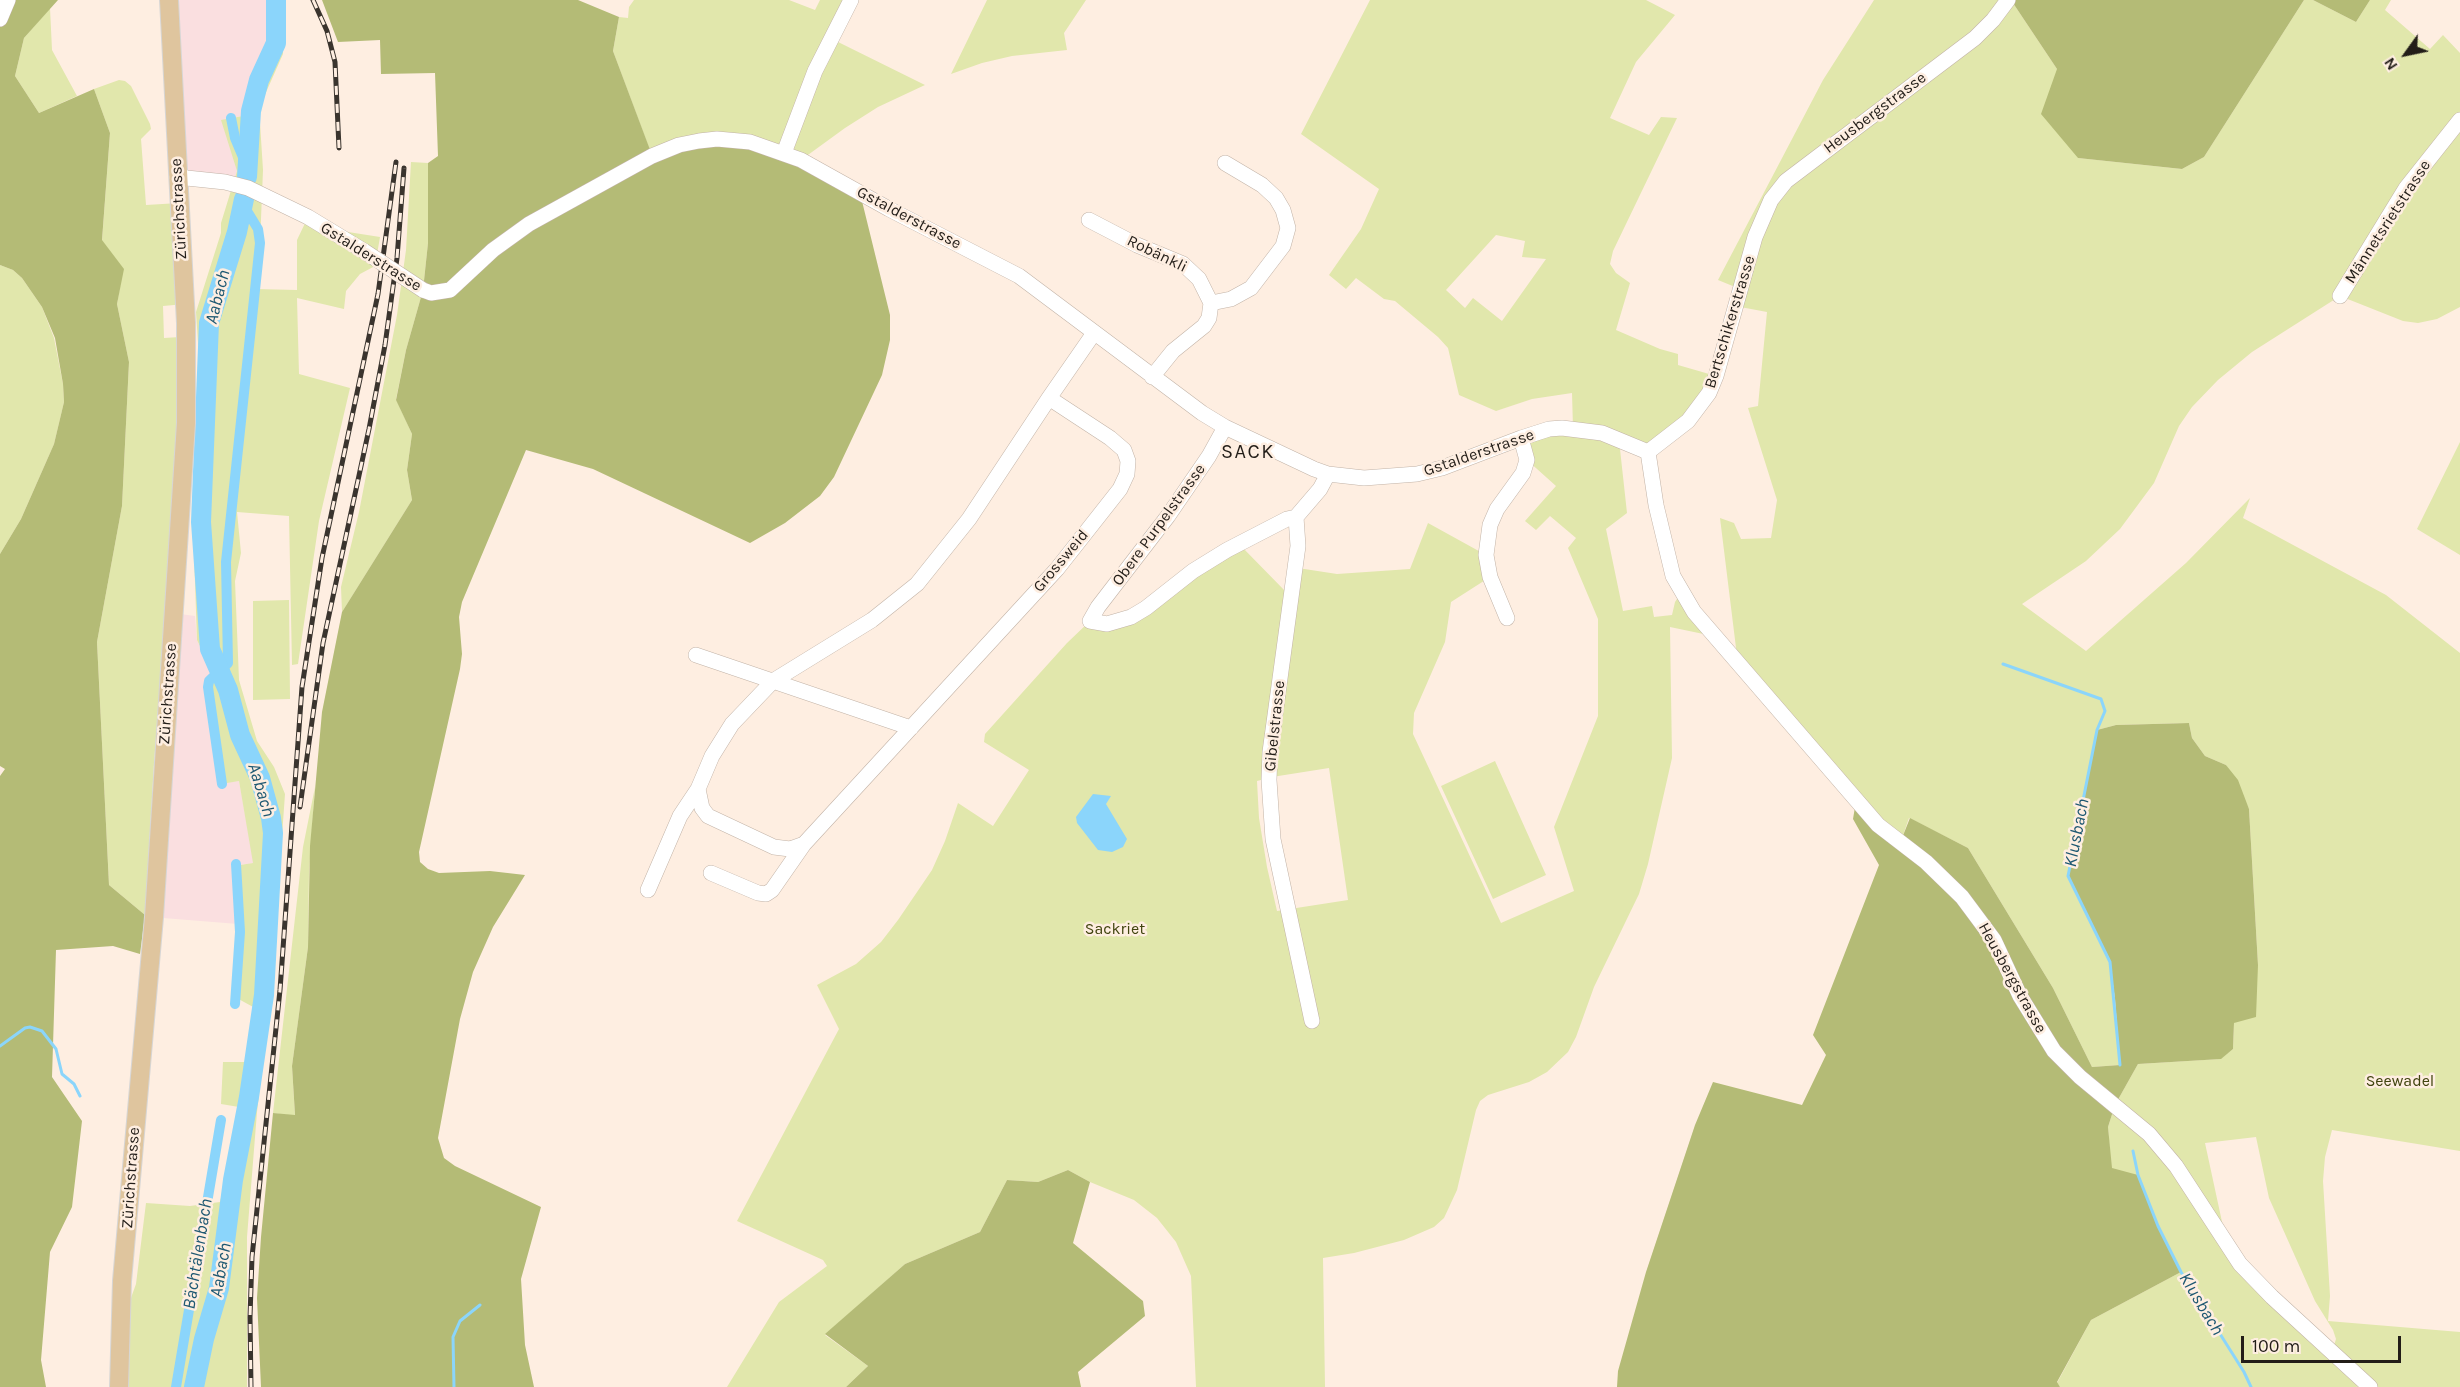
<!DOCTYPE html>
<meta charset="utf-8">
<style>
body{margin:0}
#map{position:relative;width:2460px;height:1387px;overflow:hidden;background:#feeee1;font-family:Karla,sans-serif}
canvas{display:block}
.north{position:absolute;left:2376px;top:24px;width:60px;height:60px;-webkit-text-stroke:4px #feeee1;paint-order:stroke;rotate:237deg;font-size:16px;font-weight:700;line-height:24px;text-align:center;color:#221d18}
.north::after{content:'';display:block;margin:auto;width:21px;height:27px;background:#221d18;clip-path:polygon(50% 0,100% 100%,50% 72%,0 100%)}
.scale{position:absolute;left:2241px;top:1336px;width:160px;height:27px;box-sizing:border-box;border:3px solid #221d18;border-top:0;padding-left:8px;font-size:18px;line-height:21px;white-space:nowrap;color:#221d18;-webkit-text-stroke:4px #feeee1;paint-order:stroke}
</style>
<div id="map">
<canvas width="2460" height="1387"></canvas>
<div class="north">N</div>
<div class="scale">100 m</div>
</div>
<script>
const context = document.querySelector('canvas').getContext('2d');
context.lineJoin = 'round';
function fill(path, color) {
  context.fillStyle = color;
  context.fill(path, 'evenodd');
}
function shape(rows) {
  const path = new Path2D();
  for (const r of rows) {
    path.moveTo(r[0], r[1]);
    for (let i = 2; i < r.length; i += 2) path.lineTo(r[i], r[i + 1]);
  }
  return path;
}
function strokePath(path, color, width, dash) {
  context.strokeStyle = color;
  context.lineWidth = width;
  context.lineCap = dash ? 'butt' : 'round';
  context.setLineDash(dash || []);
  context.stroke(path);
}
function write(font, color, halo, rows, align = 'center') {
  context.font = font + ' Karla,sans-serif';
  context.lineWidth = 5;
  context.setLineDash([]);
  context.textBaseline = 'middle';
  context.strokeStyle = halo;
  context.fillStyle = color;
  for (const [text, x, y, turn = 0] of rows) {
    context.save();
    context.translate(x, y);
    context.rotate((+turn || 0) * Math.PI / 180);
    context.textAlign = isNaN(turn) ? turn : align;
    if (halo) context.strokeText(text, 0, 0);
    context.fillText(text, 0, 0);
    context.restore();
  }
}
const commercial = shape([
 [169,0,269,0,269,40,247,95,243,116,231,118,237,171,233,183,177,177],
 [180,614,195,616,197,640,213,674,221,783,239,781,254,863,234,866,238,924,163,918,168,776]
]);
const green = shape([
 [269,0,282,0,283,54,259,108,263,170,260,243,255,289,297,290,297,240,308,217,329,229,380,237,375,266,360,274,346,291,344,309,297,298,299,374,350,388,319,521,298,664,292,665,289,516,237,512,241,553,235,581,239,680,257,741,274,767,285,794,271,990,257,1112,247,1237,247,1387,119,1387,119,1331,136,1284,146,1203,190,1206,220,1202,239,1117,255,1008,233,996,238,925,234,866,253,863,239,781,221,784,205,690,207,681,213,674,197,640,193,525,199,358,196,312,221,233,221,223,237,171,221,120,243,116,247,95,269,40],
 [634,0,789,0,815,10,820,0,851,0,832,39,925,85,878,107,845,128,801,160,652,156,613,51,619,17,628,18,629,7],
 [987,0,1086,0,1064,33,1067,50,1012,56,982,63,951,74],
 [1370,0,1646,0,1675,15,1636,62,1610,118,1649,135,1661,117,1677,118,1613,251,1610,264,1616,273,1630,283,1616,330,1660,349,1678,354,1678,365,1716,376,1658,446,1619,440,1627,513,1606,529,1623,611,1652,606,1654,617,1672,615,1675,602,1681,593,1713,636,1670,627,1672,758,1648,864,1639,894,1594,987,1576,1037,1568,1052,1547,1072,1529,1082,1488,1095,1480,1101,1476,1110,1457,1190,1444,1218,1434,1227,1404,1240,1354,1253,1323,1258,1325,1387,1196,1387,1191,1276,1176,1242,1157,1218,1134,1200,1090,1182,1068,1170,1038,1182,1007,1180,980,1232,905,1264,825,1335,868,1366,846,1387,727,1387,779,1302,827,1266,823,1260,737,1221,839,1029,817,985,856,964,881,942,898,920,932,870,945,841,958,803,993,826,1029,770,984,742,985,734,1067,643,1090,621,1107,624,1240,545,1288,594,1265,779,1257,781,1259,818,1267,867,1277,911,1348,900,1329,768,1272,777,1298,568,1337,574,1410,569,1428,523,1486,555,1490,577,1451,602,1445,642,1414,713,1413,734,1501,923,1574,891,1554,827,1598,716,1598,619,1568,548,1576,538,1550,516,1536,530,1525,521,1556,486,1527,460,1521,438,1573,428,1572,393,1532,399,1496,411,1459,395,1448,348,1438,337,1395,301,1384,299,1356,278,1346,289,1329,275,1361,229,1379,189,1301,134],
 [1496,235,1525,241,1522,257,1546,259,1502,321,1473,298,1465,308,1446,290],
 [1874,0,2011,0,2057,69,2078,158,2182,169,2204,157,2304,0,2313,0,2356,22,2370,0,2391,0,2385,10,2430,49,2443,35,2460,53,2460,120,2454,127,2460,133,2460,307,2437,319,2418,323,2403,321,2340,296,2252,352,2218,380,2192,407,2179,426,2154,483,2120,529,2086,561,2022,604,2086,651,2186,563,2250,498,2243,518,2386,595,2460,653,2460,1151,2332,1130,2325,1157,2323,1181,2330,1296,2328,1321,2460,1332,2460,1387,2370,1387,2366,1384,2356,1387,2060,1387,2057,1383,2091,1320,2181,1272,2158,1226,2111,1169,2108,1127,2115,1105,2138,1064,2220,1059,2233,1049,2234,1023,2258,965,2249,809,2226,765,2205,756,2192,738,2189,723,2116,725,2097,730,2068,876,2110,962,2120,1065,2092,1067,2053,988,1968,848,1909,818,1900,844,1738,664,1720,518,1734,523,1741,539,1771,538,1777,500,1748,408,1758,406,1767,312,1735,306,1740,289,1718,280,1823,80],
 [2256,1137,2269,1198,2315,1301,2333,1330,2336,1339,2332,1352,2227,1245,2205,1143],
 [50,8,52,50,77,96,39,113,15,76,24,38],
 [119,80,125,81,131,86,150,124,151,129,141,139,146,205,179,203,185,304,163,306,164,338,180,337,175,486,154,763,145,915,109,885,97,642,122,506,129,362,117,304,123,269,102,241,110,133,94,89],
 [411,162,428,163,428,243,423,290,406,350,396,399,412,434,407,470,412,500,342,612,341,587,359,512,397,315,406,250],
 [0,265,13,270,22,278,42,307,54,338,63,384,64,402,54,444,21,519,0,554],
 [2460,442,2460,555,2417,529],
 [289,600,290,699,253,700,253,601],
 [1495,761,1546,875,1493,899,1441,786],
 [315,787,309,872,308,947,292,1066,295,1116,273,1113,303,847],
 [223,1062,245,1062,239,1107,221,1104]
]);
const forest = shape([
 [0,0,58,0,24,38,15,76,39,113,94,89,110,133,102,240,124,269,117,304,129,362,122,506,97,642,109,885,145,915,140,954,113,946,56,950,52,1077,82,1121,72,1207,50,1252,41,1360,46,1387,0,1387,0,776,5,769,0,766,0,554,21,519,54,444,64,402,63,384,55,338,42,307,22,278,13,270,0,265],
 [322,0,578,0,619,17,613,51,652,155,679,145,750,142,860,193,890,315,890,340,882,375,834,477,820,496,785,523,750,543,593,469,526,450,462,602,459,617,462,654,460,669,419,852,420,862,428,869,439,873,490,871,525,875,493,927,473,972,460,1019,438,1138,444,1158,455,1166,541,1207,521,1279,525,1345,534,1387,261,1387,257,1298,261,1237,273,1113,295,1115,292,1066,308,947,310,846,322,712,342,612,412,500,407,470,412,434,396,400,406,350,423,290,428,243,428,163,438,156,435,73,381,74,380,40,338,42],
 [2011,0,2304,0,2204,157,2182,169,2078,158,2041,114,2057,69],
 [2313,0,2370,0,2356,22],
 [2189,723,2192,738,2205,756,2226,765,2238,780,2249,809,2258,965,2256,1017,2234,1023,2233,1049,2221,1059,2138,1064,2115,1105,2108,1127,2112,1168,2138,1175,2158,1226,2181,1272,2091,1320,2057,1382,2060,1387,1617,1387,1618,1371,1646,1272,1695,1125,1713,1082,1802,1105,1826,1055,1813,1035,1879,865,1853,819,1856,801,1900,843,1910,818,1968,848,2053,988,2092,1067,2120,1065,2115,999,2110,962,2068,876,2097,730,2116,725],
 [1068,1170,1090,1182,1073,1243,1143,1301,1145,1316,1078,1372,1081,1387,846,1387,868,1366,825,1334,905,1264,980,1232,1007,1180,1038,1182]
]);
const water = shape([
 [1093,794,1111,796,1106,804,1127,839,1123,847,1112,852,1098,850,1077,823,1076,817]
]);
const stream = shape([
 [2003,664,2101,699,2105,711,2097,730,2068,876,2110,962,2120,1065],
 [0,1046,25,1028,30,1027,42,1031,56,1049,62,1074,74,1084,80,1096],
 [2133,1151,2138,1175,2158,1226,2181,1272,2244,1372,2251,1387],
 [454,1387,453,1337,460,1321,480,1305]
]);
const canal = shape([
 [231,118,235,138,248,169],
 [222,784,208,687,209,681,228,663,226,562,260,243,258,229,244,206],
 [235,1004,240,932,236,864],
 [176,1387,221,1120]
]);
const river = shape([
 [247,177,251,111,259,80,276,43,276,0],
 [194,1387,204,1339,219,1288,233,1180,249,1097,264,995,273,833,271,818,260,778,240,735,228,690,210,649,201,522,209,323,237,232,244,199]
]);
const minor = shape([
 [0,19,8,0],
 [784,153,815,71,851,0],
 [177,177,225,182,248,188,308,217,364,251],
 [1089,220,1137,245,1183,264,1199,279,1211,303,1209,318,1204,326,1173,351,1152,377],
 [423,290,431,293,450,290,493,250,529,224,652,156,679,145,699,141,717,139,750,142,801,160,889,209,1019,276,1202,413,1225,427,1314,469,1328,474,1364,478,1417,474,1442,468,1521,438,1549,429,1562,428,1602,433,1648,452],
 [2340,296,2406,188,2460,120],
 [1211,303,1231,299,1251,288,1283,246,1288,228,1283,210,1276,198,1262,185,1225,163],
 [1049,398,1110,438,1124,450,1128,461,1127,474,1120,489,1057,569,804,844,790,849,774,847,708,816,702,808,698,789,712,756,732,724,773,681,872,620,917,584,969,519,1049,398,1094,333],
 [1225,427,1209,456,1168,516,1098,607,1090,621,1107,624,1131,617,1146,608,1193,571,1227,550,1287,519,1296,517],
 [1648,452,1656,505,1673,576,1694,612,1878,825,1926,862,1962,897,1994,940,2020,996,2054,1051,2080,1077,2149,1134,2176,1166,2240,1264,2272,1297,2370,1387],
 [1648,452,1688,421,1709,393,1716,376,1755,237,1771,200,1786,181,1975,38,1993,20,2008,0],
 [1507,618,1490,577,1486,555,1490,525,1497,509,1523,473,1527,460,1521,438],
 [696,655,911,728],
 [711,873,758,893,766,894,772,890,804,844],
 [648,890,680,816,698,789],
 [1312,1021,1273,839,1269,780,1270,752,1298,546,1296,517,1320,489,1328,474]
]);
const major = shape([
 [119,1387,122,1281,154,917,186,423,186,323,169,0]
]);
const rail = shape([
 [313,0,327,31,335,62,339,148],
 [300,807,323,643,369,429,385,345,397,258,404,168],
 [251,1387,250,1317,252,1257,280,990,302,687,322,558,378,294,396,162]
]);
const minorBridge = shape([
 [364,251,423,290]
]);
const streetNames = [
 ["Heusbergstrasse",1875,113,-37],
 ["Zürichstrasse",179,209,-93],
 ["Gstalderstrasse",909,218,28],
 ["Männetsrietstrasse",2388,222,-57],
 ["Robänkli",1157,254,26],
 ["Gstalderstrasse",371,257,32],
 ["Bertschikerstrasse",1730,322,-73],
 ["Gstalderstrasse",1479,453,-19],
 ["Obere Purpelstrasse",1159,525,-54],
 ["Grossweid",1061,561,-50],
 ["Zürichstrasse",168,694,-86],
 ["Gibelstrasse",1275,726,-84],
 ["Heusbergstrasse",2012,978,61],
 ["Zürichstrasse",131,1178,-86]
];
const parkNames = [
 ["Sackriet",1115,929],
 ["Seewadel",2400,1081]
];
const waterNames = [
 ["Aabach",218,297,-76],
 ["Aabach",261,790,73],
 ["Klusbach",2077,833,-79],
 ["Bächtälenbach",198,1254,-81],
 ["Aabach",221,1270,-80],
 ["Klusbach",2201,1304,59]
];
const quarterNames = [
 ["SACK",1248,452]
];
fill(commercial, '#fadfe0');
fill(green, '#e1e7ac');
fill(forest, '#b4bb76');
fill(water, '#8bd5fb');
strokePath(stream, '#8bd5fb', 3);
strokePath(canal, '#8bd5fb', 10);
strokePath(river, '#8bd5fb', 20);
strokePath(minor, '#c2b3a7', 16);
strokePath(major, '#d7d6d5', 20);
strokePath(minor, '#fff', 15);
strokePath(major, '#dfc59e', 18);
strokePath(rail, '#3a342e', 5);
strokePath(rail, '#feeee1', 3, [9]);
strokePath(minorBridge, '#c2b3a7', 16, []);
strokePath(minorBridge, '#fff', 15);
write('16px', '#221d18', '#feeee1', streetNames);
write('16px', '#41440f', '#feeee1', parkNames);
write('italic 18px', '#1e5872', '#feeee1', waterNames);
context.letterSpacing = '1.5px';
write('20px', '#221d18', '#feeee1', quarterNames);
context.letterSpacing = '0px';
</script>
